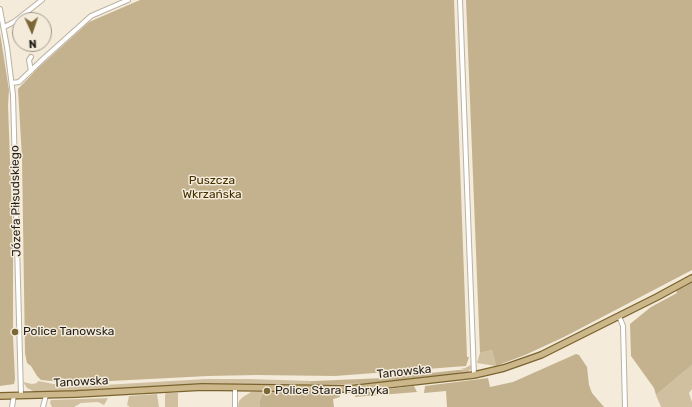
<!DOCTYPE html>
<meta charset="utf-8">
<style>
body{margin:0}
#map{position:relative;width:692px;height:407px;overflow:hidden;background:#f4ebda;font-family:Rubik,sans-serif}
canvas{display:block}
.north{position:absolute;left:12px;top:12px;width:40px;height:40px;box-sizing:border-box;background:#f4ebda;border:1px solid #a0998d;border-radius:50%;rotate:177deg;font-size:11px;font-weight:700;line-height:16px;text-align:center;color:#221f19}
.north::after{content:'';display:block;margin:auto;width:14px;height:18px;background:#7c6636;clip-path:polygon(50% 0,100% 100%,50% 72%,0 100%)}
</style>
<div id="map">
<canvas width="692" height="407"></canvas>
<div class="north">N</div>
</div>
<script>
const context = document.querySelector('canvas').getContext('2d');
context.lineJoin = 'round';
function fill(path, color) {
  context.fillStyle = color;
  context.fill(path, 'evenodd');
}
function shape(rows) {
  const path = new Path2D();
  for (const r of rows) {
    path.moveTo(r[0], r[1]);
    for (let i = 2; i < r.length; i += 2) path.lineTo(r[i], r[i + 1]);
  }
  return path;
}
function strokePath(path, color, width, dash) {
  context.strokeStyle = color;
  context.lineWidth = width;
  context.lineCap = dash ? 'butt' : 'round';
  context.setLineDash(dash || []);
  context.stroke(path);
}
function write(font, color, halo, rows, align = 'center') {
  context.font = font + ' Rubik,sans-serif';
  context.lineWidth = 3;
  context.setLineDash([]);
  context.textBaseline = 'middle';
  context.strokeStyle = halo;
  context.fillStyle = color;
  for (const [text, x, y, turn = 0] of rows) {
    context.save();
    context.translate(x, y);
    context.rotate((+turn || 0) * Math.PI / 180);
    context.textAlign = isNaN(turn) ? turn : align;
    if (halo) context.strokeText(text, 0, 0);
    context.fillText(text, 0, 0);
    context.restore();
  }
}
const green = shape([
 [492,350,496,366,477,363,480,353],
 [471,365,471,369,467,373,344,387,35,392,27,388,23,382,32,384,37,383,38,381,70,387,206,379,248,379,313,381,311,382,311,384,317,385,347,384,411,379,453,374,465,370,460,369,465,368],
 [692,365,692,389,689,393,692,402,692,407,661,407,656,395],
 [251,392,263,392,259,403,260,405,259,407,238,407,239,401,243,397],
 [166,393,178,393,178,407,165,407,165,395],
 [157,394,159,407,130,407,127,405,129,396],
 [108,398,104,405,98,402,81,403,74,407,52,407,50,403,51,400]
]);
const forest = shape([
 [140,0,454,0,467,357,469,357,466,366,335,376,256,375,208,376,71,383,41,380,37,376,31,366,27,363,25,353,22,158,18,89,38,68,89,22],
 [466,0,692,0,692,270,564,337,525,355,496,366,492,350,480,353],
 [0,33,9,90,8,105,13,243,13,337,15,379,14,384,0,386],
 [692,281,692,365,656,395,654,388,631,356,630,324,651,307,677,293,676,290],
 [576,354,579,355,587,367,589,385,592,393,604,407,447,407,446,391,424,393,425,386,488,378,490,387,513,382],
 [458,370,466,370,453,374,374,383,317,385,311,384,310,382,313,381,385,378],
 [414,386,417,392,355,397,355,396,356,393],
 [263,392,340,392,340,397,333,399,334,407,259,407,260,405,259,403]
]);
const minor = shape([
 [460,0,474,375],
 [0,9,7,47,13,95,21,395],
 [4,27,14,22,42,0],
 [31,71,29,60,31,57],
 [12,83,19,82,43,59,91,16,128,0],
 [619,316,623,326,625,407],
 [235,387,235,407],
 [12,407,14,395],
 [43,407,46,395]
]);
const major = shape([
 [0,396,76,394,202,387,350,389,474,375,504,368,541,355,657,297,692,278]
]);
const markers = [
 [15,332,4,"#7c6636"],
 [267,391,4,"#7c6636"]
];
const parkNames = [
 ["Puszcza",212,181],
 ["Wkrzańska",212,195]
];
const streetNames = [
 ["Józefa Piłsudskiego",16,201,-91],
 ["Tanowska",404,372,-6],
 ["Tanowska",81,382,-3]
];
const poiNames = [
 ["Police Tanowska",23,332],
 ["Police Stara Fabryka",275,391]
];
fill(green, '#d0c0a0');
fill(forest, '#c4b28f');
strokePath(minor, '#bab2a2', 6);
strokePath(major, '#7a632e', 8);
strokePath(minor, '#fff', 4);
strokePath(major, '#cbb789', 5.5);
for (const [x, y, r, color] of markers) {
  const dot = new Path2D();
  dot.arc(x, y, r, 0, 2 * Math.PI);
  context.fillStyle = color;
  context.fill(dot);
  strokePath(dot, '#f4ebda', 1.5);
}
write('12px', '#423000', '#f4ebda', parkNames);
write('12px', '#221f19', '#f4ebda', streetNames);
write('12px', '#221f19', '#f4ebda', poiNames, 'left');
</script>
